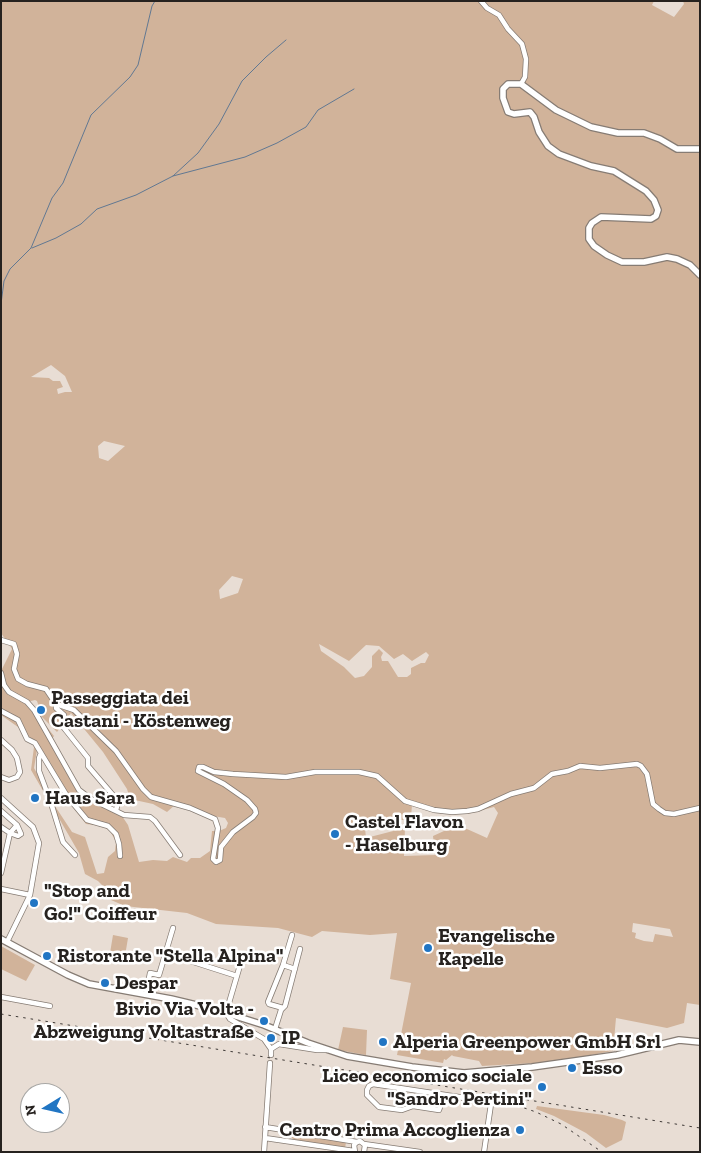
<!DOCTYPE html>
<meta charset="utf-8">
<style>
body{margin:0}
#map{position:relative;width:701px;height:1153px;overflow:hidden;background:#e8ddd4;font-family:"Zilla Slab",serif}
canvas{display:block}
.frame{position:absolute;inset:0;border:2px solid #26221f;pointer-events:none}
.north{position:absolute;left:20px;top:1083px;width:50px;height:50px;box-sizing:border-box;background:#fff;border:1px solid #a8a7a5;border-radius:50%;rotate:261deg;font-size:14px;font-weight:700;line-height:20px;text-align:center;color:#26221f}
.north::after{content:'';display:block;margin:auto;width:18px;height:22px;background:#2175c3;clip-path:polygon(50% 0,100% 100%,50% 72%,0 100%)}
</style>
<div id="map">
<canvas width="701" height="1153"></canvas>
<div class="frame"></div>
<div class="north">N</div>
</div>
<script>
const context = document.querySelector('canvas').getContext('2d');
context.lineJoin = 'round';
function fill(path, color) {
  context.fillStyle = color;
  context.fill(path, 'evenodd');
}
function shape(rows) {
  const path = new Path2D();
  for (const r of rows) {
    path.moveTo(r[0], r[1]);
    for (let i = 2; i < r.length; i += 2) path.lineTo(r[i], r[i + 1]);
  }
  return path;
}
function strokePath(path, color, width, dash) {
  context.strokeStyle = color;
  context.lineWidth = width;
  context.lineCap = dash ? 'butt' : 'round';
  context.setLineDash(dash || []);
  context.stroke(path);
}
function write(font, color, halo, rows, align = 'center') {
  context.font = font + ' "Zilla Slab",serif';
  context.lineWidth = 5;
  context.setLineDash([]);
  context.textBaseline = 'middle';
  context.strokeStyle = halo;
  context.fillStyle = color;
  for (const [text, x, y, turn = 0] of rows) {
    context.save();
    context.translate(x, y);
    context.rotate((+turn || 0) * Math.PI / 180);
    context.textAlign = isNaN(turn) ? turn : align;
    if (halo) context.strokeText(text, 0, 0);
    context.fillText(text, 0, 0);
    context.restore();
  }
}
const green = shape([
 [1,1,654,1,652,5,674,17,684,4,683,1,700,1,700,1005,687,1003,684,1023,667,1028,616,1018,613,1051,552,1062,482,1066,479,1061,453,1056,452,1055,446,1060,444,1059,443,1063,397,1055,411,983,390,979,397,933,370,935,322,931,312,937,278,928,216,924,187,913,125,906,111,900,105,888,98,881,85,874,79,853,31,770,34,747,25,732,1,715,1,671,12,649,1,633],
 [51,365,65,376,72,392,65,392,58,394,57,389,63,387,60,381,53,381,49,378,31,377],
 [104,441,125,446,108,461,99,458,98,446],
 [232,576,243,579,238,593,220,599,219,590],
 [319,644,349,661,366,645,379,646,394,659,403,654,412,661,426,652,429,655,425,663,421,663,411,668,411,674,407,677,398,677,388,661,382,661,381,657,383,653,379,649,372,656,372,667,364,676,355,678,344,667,321,651],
 [35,700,37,701,39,707,38,710,41,716,57,732,71,713,103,752,127,789,130,799,153,804,167,812,176,804,201,814,225,818,228,823,226,828,219,831,212,831,210,851,200,858,191,858,187,862,173,857,167,861,153,860,139,862,128,825,118,810,97,802,80,788,51,740,54,736,27,702],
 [37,750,68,801,86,824,103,826,110,831,116,842,115,851,108,857,104,873,97,874,85,837,72,832,53,803,34,768],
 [412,805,432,812,467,814,494,807,498,813,487,838,467,829,444,831,433,836,435,855,404,856,405,828,366,838,365,828,386,824,386,819,403,820,411,817],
 [633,923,670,929,673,937,655,934,653,942,644,941,635,938,636,933,632,932],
 [113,935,128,938,124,962,109,959],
 [1,946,35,965,26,981,1,969],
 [343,1027,367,1030,366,1055,338,1050],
 [537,1106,604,1115,622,1120,626,1122,622,1140,606,1148,586,1133,554,1116,536,1109],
 [293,1133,346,1142,345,1149,295,1141,290,1136]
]);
const stream = shape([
 [173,176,245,157,277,143,306,127,318,110,354,89],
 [32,248,56,238,81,224,97,209,136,195,173,176,198,153,219,124,242,81,266,57,286,40],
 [1,304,4,281,10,269,31,248,52,198,63,183,91,115,130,77,138,65,152,6,155,1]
]);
const minor = shape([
 [481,1,487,8,499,15,508,29,522,44,526,59,525,77,521,84],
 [1,640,14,644,17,654,14,669,18,679,27,684,46,689,56,704,74,710,116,751,143,789,151,797,190,808,215,819,218,828,213,859,216,862,220,860,221,847,233,832,253,817,256,813,255,809,247,800,224,784,198,771,199,767,203,767,214,772,233,774,286,777,315,772,359,772,377,776,405,801,434,810,452,812,467,811,478,809,511,794,534,788,552,774,568,771,580,766,600,768,637,764,641,766,647,774,653,804,659,809,665,813,674,814,700,808],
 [1,673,4,685,9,692,27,702,34,710,79,790,91,799,124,815,150,817,155,821,180,855],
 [56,704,56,708,64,715,64,728,88,758,88,766,118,801,116,811],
 [1,711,18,720,27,739,35,743,67,796,87,820,108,826,116,834,119,844,120,856],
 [1,740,12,750,17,758,20,772,17,777,9,780,1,777],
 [41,753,39,758,39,771,51,803,63,842,75,855],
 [1,798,33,827,39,843,30,895,7,942],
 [1,811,17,825],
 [17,825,21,834,18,836,10,833,17,825],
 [1,827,10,833,1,873],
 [1,889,30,895],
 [238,957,242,958,241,962,226,1013,230,1019,264,1039,271,1049,271,1055],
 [184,959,237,976],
 [283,965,292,935],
 [146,994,150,973,159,975,173,928],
 [1,997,50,1006],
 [283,1008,269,1004,268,1002,283,965,295,969],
 [275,1029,281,1010,285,1006,300,949],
 [271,1049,279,1044,317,1050,328,1050],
 [459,1097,442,1101,439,1110,413,1106,402,1110,379,1107,367,1095,367,1090,369,1086,373,1084,459,1097,491,1104,484,1152],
 [265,1127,357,1142],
 [265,1138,354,1151],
 [364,1144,420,1152],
 [264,1152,270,1063],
 [355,1152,354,1145,357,1142,360,1141,365,1145,364,1152]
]);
const tertiary = shape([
 [700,149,677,149,660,139,644,133,618,133,591,127,556,110,521,84,508,84,503,89,503,98,508,112,514,114,530,112,534,117,539,132,548,146,559,154,591,166,614,171,646,191,654,200,658,210,656,216,651,219,601,217,592,223,589,228,589,239,594,246,607,255,622,262,644,262,667,257,677,259,690,265,700,275],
 [1,939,68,975,89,984,171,999,213,1009,264,1025,308,1043,347,1056,412,1067,464,1073,532,1067,617,1055,679,1040,700,1042]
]);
const rail = shape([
 [1,1014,700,1128],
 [510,1103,536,1112,561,1124,602,1152]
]);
const markers = [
 [41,710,5,"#2175c3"],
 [35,798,5,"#2175c3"],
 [335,834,5,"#2175c3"],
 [34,903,5,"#2175c3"],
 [428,948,5,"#2175c3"],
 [47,956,5,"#2175c3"],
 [105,983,5,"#2175c3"],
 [264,1021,5,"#2175c3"],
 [271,1038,5,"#2175c3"],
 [383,1042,5,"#2175c3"],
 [572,1068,5,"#2175c3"],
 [542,1087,5,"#2175c3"],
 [520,1130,5,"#2175c3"]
];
const poiNames = [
 ["Passeggiata dei",51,698],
 ["Castani - Köstenweg",51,721],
 ["Haus Sara",45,798],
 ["Castel Flavon",345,822],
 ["- Haselburg",345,845],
 ["\"Stop and",44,891],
 ["Go!\" Coiffeur",44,914],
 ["Evangelische",438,936],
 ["Kapelle",438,959],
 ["Ristorante \"Stella Alpina\"",57,956],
 ["Despar",115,983],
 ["Bivio Via Volta -",254,1009,"right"],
 ["Abzweigung Voltastraße",254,1032,"right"],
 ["IP",281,1038],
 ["Alperia Greenpower GmbH Srl",393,1042],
 ["Esso",582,1068],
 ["Liceo economico sociale",532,1076,"right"],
 ["\"Sandro Pertini\"",532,1099,"right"],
 ["Centro Prima Accoglienza",510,1130,"right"]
];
fill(green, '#d1b39a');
strokePath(stream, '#617892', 1);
strokePath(minor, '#867c74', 6);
strokePath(tertiary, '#867c74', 8);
strokePath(minor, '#fff', 4.5);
strokePath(tertiary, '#fff', 5.5);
strokePath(rail, '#3f3a37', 1, [2.5, 5]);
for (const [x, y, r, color] of markers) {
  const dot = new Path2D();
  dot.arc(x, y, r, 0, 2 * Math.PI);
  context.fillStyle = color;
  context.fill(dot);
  strokePath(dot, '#fff', 2);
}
write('bold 20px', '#26221f', '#fff', poiNames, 'left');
</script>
